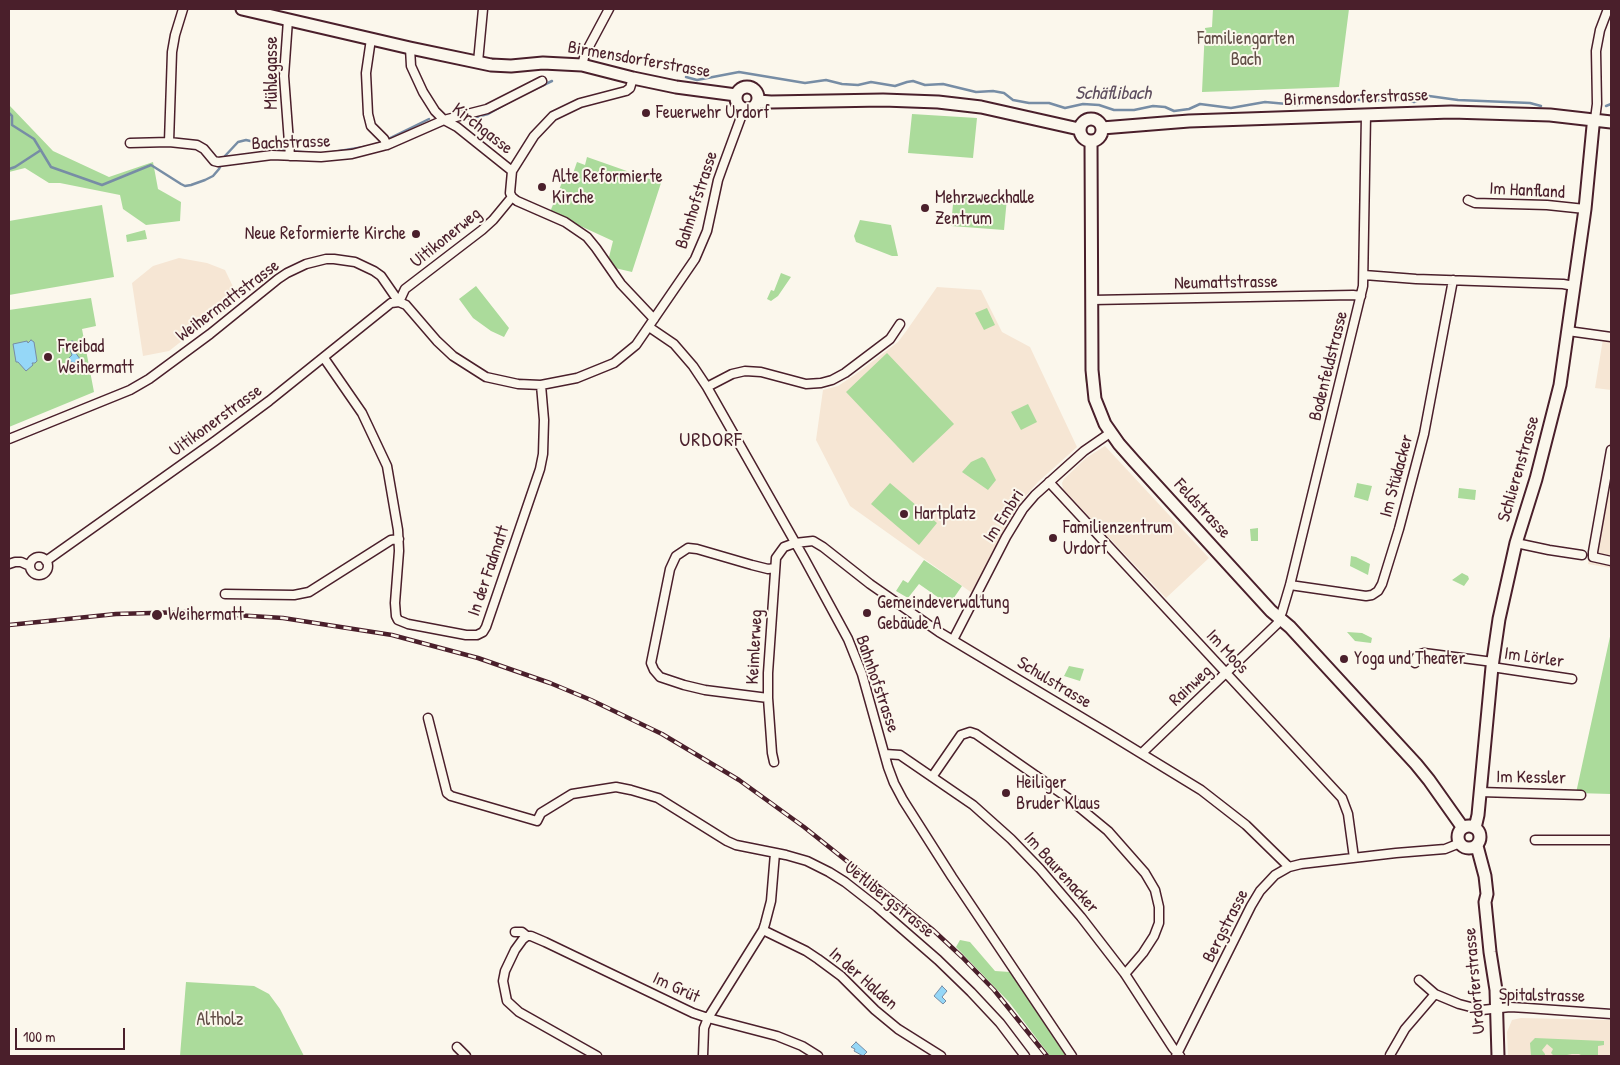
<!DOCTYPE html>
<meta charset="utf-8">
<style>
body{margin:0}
#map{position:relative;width:1620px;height:1065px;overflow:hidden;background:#fbf7ec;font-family:"Patrick Hand",sans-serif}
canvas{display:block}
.frame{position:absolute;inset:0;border:10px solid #4a1f2b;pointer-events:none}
.scale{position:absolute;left:15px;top:1028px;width:110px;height:22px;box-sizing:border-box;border:2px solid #4a1f2b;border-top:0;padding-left:6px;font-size:15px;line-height:18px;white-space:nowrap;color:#4a1f2b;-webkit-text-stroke:4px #fbf7ec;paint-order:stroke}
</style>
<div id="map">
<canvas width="1620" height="1065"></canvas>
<div class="frame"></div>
<div class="scale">100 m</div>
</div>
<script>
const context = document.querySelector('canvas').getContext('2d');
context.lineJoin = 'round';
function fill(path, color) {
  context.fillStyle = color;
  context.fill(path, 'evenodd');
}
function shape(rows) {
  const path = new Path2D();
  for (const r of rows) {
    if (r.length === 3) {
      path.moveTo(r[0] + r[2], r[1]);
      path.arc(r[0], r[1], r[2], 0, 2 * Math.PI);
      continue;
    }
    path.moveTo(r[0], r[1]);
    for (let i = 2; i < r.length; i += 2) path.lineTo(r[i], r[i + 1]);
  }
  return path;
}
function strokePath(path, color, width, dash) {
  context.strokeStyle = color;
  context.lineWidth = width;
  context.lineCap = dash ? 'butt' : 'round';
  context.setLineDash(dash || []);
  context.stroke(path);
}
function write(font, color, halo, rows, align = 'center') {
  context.font = font + ' "Patrick Hand",sans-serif';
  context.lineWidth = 4;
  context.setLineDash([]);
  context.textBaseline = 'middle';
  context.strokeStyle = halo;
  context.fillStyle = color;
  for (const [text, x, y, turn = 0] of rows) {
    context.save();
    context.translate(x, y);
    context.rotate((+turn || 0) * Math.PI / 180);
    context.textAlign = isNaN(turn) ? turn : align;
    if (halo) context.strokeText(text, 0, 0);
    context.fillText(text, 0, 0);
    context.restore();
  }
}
const built = shape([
 [179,258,207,263,225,270,238,297,169,351,143,356,132,283,153,266],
 [937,287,981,290,1002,332,1030,347,1077,447,1038,482,1023,499,1008,523,972,593,850,506,816,440,823,390,838,386,856,374,898,342,907,330],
 [1604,333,1611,333,1611,390,1595,388],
 [1611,435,1611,568,1588,564],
 [1105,446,1209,558,1166,598,1063,489,1062,483,1064,479,1086,458],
 [1521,1018,1611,1020,1611,1056,1508,1056,1507,1032,1512,1020]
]);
const green = shape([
 [1213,9,1349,9,1339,87,1202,92,1205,28,1212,27],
 [9,105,53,151,109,177,153,162,158,189,181,202,180,221,146,225,123,209,120,195,60,183,49,183,25,168,9,172],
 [912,114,977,118,973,158,908,153],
 [587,157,661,183,632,272,615,268,609,257,613,241,550,212,563,180,570,182,577,162,585,165],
 [954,193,1007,198,1004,230,951,226],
 [102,205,114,277,9,295,9,221],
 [860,220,891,225,898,256,892,256,856,242,854,236],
 [145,230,147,239,127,242,126,235],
 [781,273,791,277,778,296,771,301,767,299,771,290,774,291],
 [476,286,509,328,504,337,491,331,473,318,459,299],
 [91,298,96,326,82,329,94,392,9,427,9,310],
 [987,308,995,325,984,330,975,313],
 [1085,338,1086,338,1088,388,1095,417,1088,394,1085,378],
 [887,353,954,424,913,463,846,392],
 [1028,404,1037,422,1021,430,1011,412],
 [1116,450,1129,462,1258,606,1116,452],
 [982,457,985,459,996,480,988,490,962,472,971,462],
 [1151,469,1207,531,1217,543,1216,544,1148,470],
 [890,483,937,523,919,545,871,504],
 [1357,483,1372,486,1368,501,1354,497],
 [1459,488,1476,490,1475,500,1458,498],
 [1258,528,1258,541,1251,541,1250,529],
 [1351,556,1356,557,1370,564,1368,575,1350,566],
 [924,560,962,586,949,605,919,584,908,598,896,591,903,580,908,583],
 [1462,573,1468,576,1469,579,1464,586,1452,580],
 [1347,632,1362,633,1372,638,1371,643,1355,641],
 [1611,632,1611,752,1610,753,1611,755,1611,794,1576,793],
 [1069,666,1084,669,1080,681,1064,676],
 [960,940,970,942,995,971,1010,972,1066,1056,1050,1056,1009,1002,956,947],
 [186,982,254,986,269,994,280,1009,304,1056,180,1056],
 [1535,1038,1604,1041,1604,1045,1598,1046,1598,1056,1583,1056,1579,1054,1572,1054,1562,1056,1554,1056,1551,1053,1553,1049,1547,1044,1542,1050,1545,1054,1545,1056,1531,1056,1530,1043]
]);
const water = shape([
 [31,340,34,342,37,361,35,363,32,363,33,365,26,371,18,362,16,362,13,344,27,341,28,343,31,340],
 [72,341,78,344,75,352,80,359,75,363,71,362,68,359,72,355,68,344,72,341],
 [942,986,947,991,942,997,946,1001,943,1004,934,996,942,986],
 [856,1042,867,1052,863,1056,854,1051,855,1049,851,1047,856,1042]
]);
const stream = shape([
 [686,77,697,80,739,72,805,83,826,80,842,84,858,85,871,82,895,86,907,82,913,81,925,85,943,84,976,92,993,91,1004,93,1013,100,1029,103,1049,103,1065,108,1083,104,1099,105,1114,110,1134,110,1153,106,1165,107,1174,111,1189,109,1200,104,1231,108,1265,102,1298,105,1306,101,1313,101,1320,103,1341,102,1347,99,1375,101,1399,97,1414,102,1429,96,1458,100,1530,103,1541,106],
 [518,97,552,81],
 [1606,106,1611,104],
 [9,113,12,116,12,125,34,139,51,167,102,185,151,165,181,184,185,186,191,185,205,180,213,176,219,169,225,156,238,142,246,140,276,147,285,151,317,153],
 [469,119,488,114,513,100],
 [327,153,370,146,382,142,429,119],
 [9,169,15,167,41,150]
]);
const street = shape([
 [288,20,284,76,290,156],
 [371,39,366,73,368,114,371,126,384,139,387,145],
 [410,48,411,66,423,92,435,111,444,120,457,127,512,171],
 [478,62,483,9],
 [582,65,585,54,609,9],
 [633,78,630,88,626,91,580,103,553,116,534,136,512,171,510,193,512,197,517,201,565,222,587,237,596,248,621,284,654,319],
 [1595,119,1597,104,1596,51,1600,30,1608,9],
 [169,142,172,52,175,35,183,9],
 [130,143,169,142,197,145,204,149,214,161,218,162,272,155,321,157,352,154,387,145,444,120,487,109,542,81],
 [1468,200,1475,203,1547,205,1585,209],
 [1364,275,1416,279,1563,284,1574,286],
 [1092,300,1353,295,1361,296],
 [399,302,405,289,482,230,493,220,512,197],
 [649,327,674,344,693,366,707,387,804,558,848,639,862,674,888,767,894,783,903,800,952,877,1072,1056],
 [1568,331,1611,337],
 [324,358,362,413,387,466,398,530,399,551,395,603,396,616,398,620,408,624,466,635,477,635,483,632,486,627,540,469,543,454,544,420,541,385],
 [707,387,732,374,745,371,761,372,806,384,821,383,832,380,845,373,890,339,900,324],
 [9,439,130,390,149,379,210,334,278,279,287,273,306,264,326,259,334,259,355,262,374,271,381,276,399,302,406,305,437,341,453,356,486,377,518,384,541,385,577,378,614,363,636,345,695,259,707,231,718,180,723,166,744,109],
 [1611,450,1593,552,1593,557,1611,561],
 [1049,482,1342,798,1348,814,1354,858],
 [1516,543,1549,550,1582,555],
 [39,566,9],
 [46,561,215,441,269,401,391,303,399,302],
 [9,564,15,562,21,562,30,566],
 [1290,585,1366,596,1372,595,1378,591,1382,584,1399,529,1424,434,1453,280],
 [225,594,294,595,309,592,391,540,399,539],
 [953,640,1006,537,1023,509,1035,495,1084,451,1110,433],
 [1415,663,1416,658,1418,655,1424,653,1493,662],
 [1492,667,1572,679],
 [768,698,705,690,684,685,660,677,654,670,651,663,670,569,676,556,688,548,697,549,752,565,768,569,775,568],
 [428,718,447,793,451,796,537,821,541,813,572,794,616,787,631,790,658,798,727,841,736,845,786,855,807,861,829,872,845,882,877,907,938,960,971,992,1000,1023,1025,1056],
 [1142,753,1277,624,1282,612,1290,585,1363,286,1366,115],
 [885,754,900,755,973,805,1011,839,1040,869,1081,917,1125,974,1173,1048,1180,1056],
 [774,762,772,753,768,698,768,673,776,558,784,547,795,543,813,541,823,547,870,584,939,632,1111,735,1201,790,1246,825,1289,867],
 [932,777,961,735,970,732,976,734,1068,798,1108,831,1145,873,1155,890,1159,907,1159,923,1154,936,1143,953,1125,974],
 [1480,792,1581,795],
 [1535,840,1611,840],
 [763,930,806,951,818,959,841,976,875,1010,898,1029,941,1056],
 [515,932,522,932,527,936,531,936,545,942,693,1013,708,1018,777,1036,802,1046,818,1056],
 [527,936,523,939,515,950,505,971,503,981,507,1001,519,1012,597,1056],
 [1419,980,1435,994,1459,1004,1482,1010,1510,1007,1527,1008,1611,1014],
 [457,1047,466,1056],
 [1390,1055,1405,1029,1435,994],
 [703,1056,704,1028,708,1018,763,930,765,924,771,901,775,853],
 [1176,1056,1251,906,1260,891,1275,875,1289,867,1301,864,1396,853,1445,849,1460,843]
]);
const secondary = shape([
 [242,9,410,48,491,65,511,66,543,63,582,65,633,78,676,87,736,95],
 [747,98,11],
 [758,101,771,102,883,100,938,102,981,107,1079,129],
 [1091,130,11],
 [1102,128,1189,121,1451,112,1550,115,1611,122],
 [1091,141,1092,370,1095,399,1105,424,1119,444,1134,461,1271,611,1290,627,1416,764,1429,780,1463,828],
 [1469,837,11],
 [1475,828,1478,815,1492,667,1499,619,1516,543,1536,479,1560,385,1585,209,1593,126,1595,119],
 [1477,846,1485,876,1487,894,1485,902,1490,952,1496,990,1498,1056]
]);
const rail = shape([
 [9,625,116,614,186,612,283,618,392,635,478,658,550,683,591,700,662,734,739,780,804,827,932,929,962,957,994,990,1047,1056]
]);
const markers = [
 [646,113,5,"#4a1f2b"],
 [542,187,5,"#4a1f2b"],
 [925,208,5,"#4a1f2b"],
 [416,234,5,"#4a1f2b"],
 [48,357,5,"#4a1f2b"],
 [904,514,5,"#4a1f2b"],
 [1053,538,5,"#4a1f2b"],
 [867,613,5,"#4a1f2b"],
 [157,615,6,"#4a1f2b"],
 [1344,659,5,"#4a1f2b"],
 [1006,793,5,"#4a1f2b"]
];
const parkNames = [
 ["Familiengarten",1246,39],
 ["Bach",1246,60],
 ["Altholz",220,1020]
];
const streetNames = [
 ["Birmensdorferstrasse",639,60,10],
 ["Mühlegasse",272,73,-90],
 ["Birmensdorferstrasse",1356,98,-2],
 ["Kirchgasse",482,129,38],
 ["Bachstrasse",291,143,-2],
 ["Im Hanfland",1527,191,3],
 ["Bahnhofstrasse",697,200,-72],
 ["Uitikonerweg",446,238,-39],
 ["Neumattstrasse",1226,283,-1],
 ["Weihermattstrasse",228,301,-37],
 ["Bodenfeldstrasse",1329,366,-76],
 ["Uitikonerstrasse",216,421,-36],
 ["Schlierenstrasse",1519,469,-74],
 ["Im Stüdacker",1397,476,-75],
 ["Feldstrasse",1202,509,47],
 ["Im Embri",1004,516,-57],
 ["In der Fadmatt",489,571,-71],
 ["Keimlerweg",755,647,-87],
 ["Im Moos",1227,652,47],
 ["Im Lörler",1534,658,8],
 ["Schulstrasse",1054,683,31],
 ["Bahnhofstrasse",877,684,71],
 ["Rainweg",1191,686,-43],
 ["Im Kessler",1531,778,1],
 ["Im Baurenacker",1061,873,48],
 ["Uetlibergstrasse",889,900,39],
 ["Bergstrasse",1226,926,-63],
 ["In der Halden",863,979,41],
 ["Urdorferstrasse",1475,981,-95],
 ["Im Grüt",676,988,25],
 ["Spitalstrasse",1542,996,1]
];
const poiNames = [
 ["Feuerwehr Urdorf",656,113],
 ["Alte Reformierte",552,177],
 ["Kirche",552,198],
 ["Mehrzweckhalle",935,198],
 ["Zentrum",935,219],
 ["Neue Reformierte Kirche",406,234,"right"],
 ["Freibad",58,347],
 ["Weihermatt",58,368],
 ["Hartplatz",914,514],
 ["Familienzentrum",1063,528],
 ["Urdorf",1063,549],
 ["Gemeindeverwaltung",877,603],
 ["Gebäude A",877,624],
 ["Weihermatt",168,615],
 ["Yoga und Theater",1354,659],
 ["Heiliger",1016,783],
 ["Bruder Klaus",1016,804]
];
const waterNames = [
 ["Schäflibach",1113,94]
];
const quarterNames = [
 ["URDORF",711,441]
];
fill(built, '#f6e6d4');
fill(green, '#abdb9b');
fill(water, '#95d7f7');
strokePath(water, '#778da5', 1);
strokePath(stream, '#778da5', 2.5);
strokePath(street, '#4a1f2b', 11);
strokePath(secondary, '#4a1f2b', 15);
strokePath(street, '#fbf7ec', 8);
strokePath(secondary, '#fbf7ec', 11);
strokePath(rail, '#4a1f2b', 4.5);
strokePath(rail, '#fbf7ec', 2.5, [8]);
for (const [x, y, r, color] of markers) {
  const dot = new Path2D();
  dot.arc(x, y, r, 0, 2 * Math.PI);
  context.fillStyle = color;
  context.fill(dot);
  strokePath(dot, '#fbf7ec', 2);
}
write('18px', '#624e47', '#fbf7ec', parkNames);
write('18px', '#4a1f2b', '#fbf7ec', streetNames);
write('18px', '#4a1f2b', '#fbf7ec', poiNames, 'left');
write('italic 19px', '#5d4d5e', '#fbf7ec', waterNames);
context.letterSpacing = '1px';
write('20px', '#4a1f2b', '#fbf7ec', quarterNames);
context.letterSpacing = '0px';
</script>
